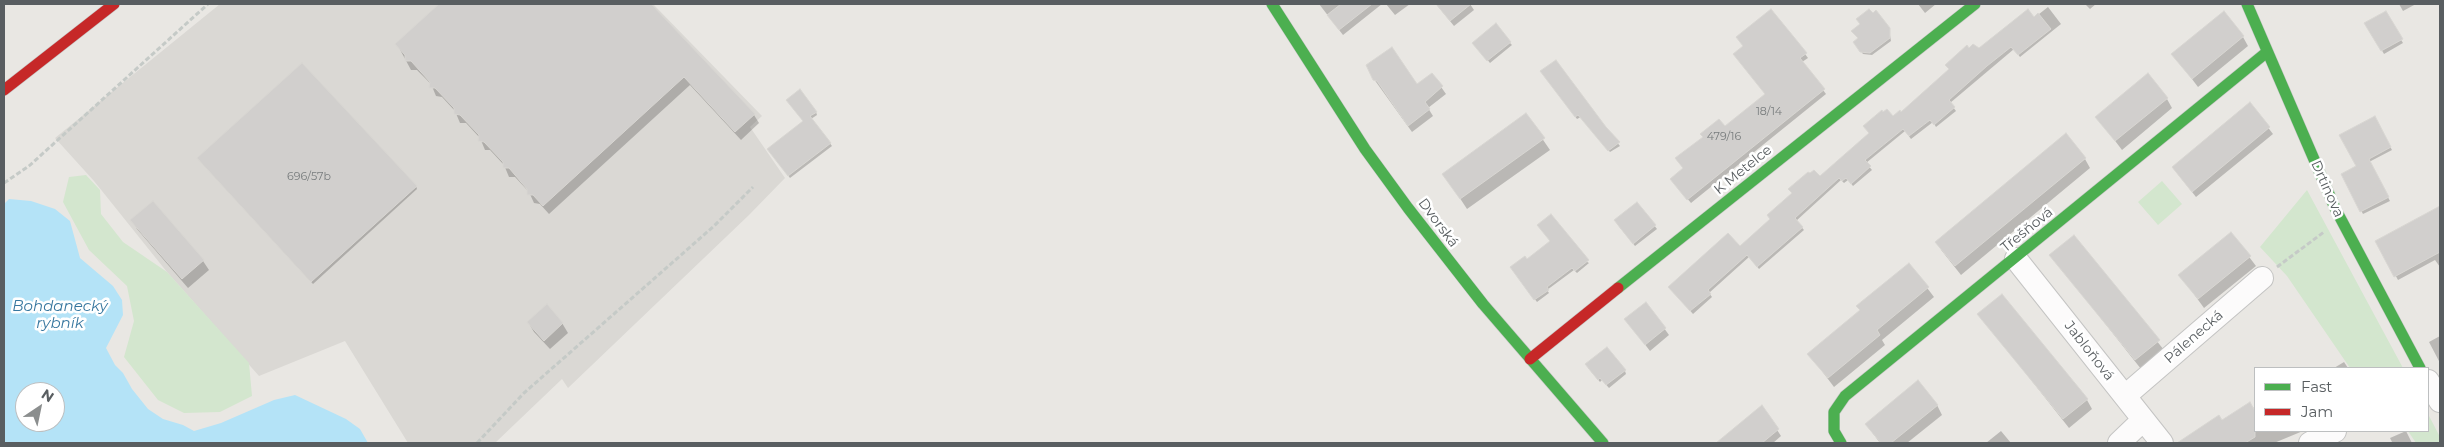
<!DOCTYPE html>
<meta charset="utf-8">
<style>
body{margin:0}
#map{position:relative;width:2444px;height:447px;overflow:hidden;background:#e9e7e3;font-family:Montserrat,sans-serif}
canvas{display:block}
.frame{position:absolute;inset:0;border:5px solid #595e61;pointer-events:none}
.legend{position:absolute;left:2254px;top:367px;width:175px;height:65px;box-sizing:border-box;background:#fff;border:1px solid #bdbfc0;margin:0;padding:6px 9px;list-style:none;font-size:15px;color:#595e61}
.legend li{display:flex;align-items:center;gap:10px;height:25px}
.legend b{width:25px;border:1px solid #bdbfc0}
.north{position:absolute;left:15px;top:382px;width:50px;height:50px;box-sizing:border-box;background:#fff;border:1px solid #bdbfc0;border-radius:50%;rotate:34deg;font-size:14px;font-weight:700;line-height:20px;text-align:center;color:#595e61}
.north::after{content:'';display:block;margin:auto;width:18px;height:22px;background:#8b8e8e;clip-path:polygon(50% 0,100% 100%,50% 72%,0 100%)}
</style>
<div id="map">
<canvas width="2444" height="447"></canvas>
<div class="frame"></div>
<ul class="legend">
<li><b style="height:6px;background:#4caf50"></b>Fast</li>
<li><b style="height:6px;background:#c62828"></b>Jam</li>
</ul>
<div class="north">N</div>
</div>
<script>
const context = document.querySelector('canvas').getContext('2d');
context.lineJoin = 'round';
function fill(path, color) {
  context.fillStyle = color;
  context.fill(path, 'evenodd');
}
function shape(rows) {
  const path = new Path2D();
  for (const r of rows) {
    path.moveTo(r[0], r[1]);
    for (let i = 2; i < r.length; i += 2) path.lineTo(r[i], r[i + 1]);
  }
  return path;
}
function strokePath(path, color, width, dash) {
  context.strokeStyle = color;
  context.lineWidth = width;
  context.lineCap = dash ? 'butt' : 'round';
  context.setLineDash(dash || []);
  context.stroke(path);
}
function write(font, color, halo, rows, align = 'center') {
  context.font = font + ' Montserrat,sans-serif';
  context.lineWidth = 5;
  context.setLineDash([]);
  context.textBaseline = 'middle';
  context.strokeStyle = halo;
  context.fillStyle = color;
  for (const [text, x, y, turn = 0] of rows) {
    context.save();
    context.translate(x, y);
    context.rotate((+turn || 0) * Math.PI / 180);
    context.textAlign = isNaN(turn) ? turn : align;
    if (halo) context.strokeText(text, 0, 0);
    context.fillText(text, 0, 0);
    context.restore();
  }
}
const industrial = shape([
 [220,4,653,4,762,116,750,127,785,178,749,215,568,388,562,379,495,443,408,443,345,341,259,376,167,272,94,181,55,138]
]);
const green = shape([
 [86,175,100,190,101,214,123,242,167,272,249,363,252,396,220,412,184,413,158,400,124,357,134,321,127,286,89,250,63,202,69,177],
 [2162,181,2182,204,2158,225,2138,202],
 [2307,190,2328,229,2403,368,2350,368,2287,276,2260,247],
 [2428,414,2440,437,2440,443,2416,443,2408,431,2428,431]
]);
const water = shape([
 [9,199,31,201,55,209,70,221,80,258,113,286,122,300,123,315,106,348,115,365,123,373,132,389,148,409,163,419,183,425,194,431,221,423,274,400,295,395,346,419,360,429,368,443,4,443,4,204],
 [25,392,55,392,55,422,25,422]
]);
const shadow = shape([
 [441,4,650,4,754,115,759,123,741,140,690,85,549,214,540,204,534,203,529,192,515,177,509,177,504,165,490,150,485,150,480,138,466,123,460,123,455,111,442,97,436,96,431,84,417,70,411,70,397,44],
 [1319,4,1382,4,1343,35],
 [1386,4,1410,4,1395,15],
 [1436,4,1470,4,1474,10,1454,26],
 [1918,4,1936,4,1925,13],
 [2085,4,2096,4,2090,9],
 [2399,4,2416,4,2403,11],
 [2048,7,2061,24,2020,57,2014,49,1950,103,1956,111,1936,127,1933,122,1911,139,1905,131,1866,163,1872,170,1853,186,1848,180,1844,183,1841,180,1796,221,1804,230,1759,269,1749,257,1709,293,1712,297,1693,314,1672,290,1739,248,1819,178,1901,114,1950,70,1946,65,1969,49,1979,50,2034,18],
 [2385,13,2403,43,2384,54,2366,23],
 [1889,29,1891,41,1872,55,1863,54,1856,45,1859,39,1854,34],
 [2243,37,2248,46,2198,87,2173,54],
 [1510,43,1512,45,1490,63,1476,46],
 [1805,54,1808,58,1802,62,1826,94,1691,203,1674,183,1684,169,1676,159,1724,128,1766,94,1737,58],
 [1432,74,1446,94,1428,108,1433,116,1412,132,1371,75,1417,86],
 [1544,75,1605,128,1620,146,1610,152,1581,117,1577,119],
 [2167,99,2172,108,2122,150,2097,117],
 [789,103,816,112,817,115,811,119,832,146,790,178,770,152,804,122],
 [2250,104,2273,134,2196,197,2173,168],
 [1526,115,1550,150,1467,209,1444,174],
 [2374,118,2392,150,2369,162,2390,201,2363,214,2342,175,2357,167],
 [2085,159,2090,168,1961,275,1942,251,1936,242],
 [200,161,416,186,417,189,313,284],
 [1637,203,1657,229,1635,246,1617,224],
 [2440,207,2440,267,2435,260,2398,280,2377,241],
 [132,220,203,261,209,270,188,288,137,229],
 [2231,233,2256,266,2204,308,2180,275],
 [2073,237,2164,350,2141,369,2051,255],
 [1552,242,1589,263,1577,273,1574,270,1547,290,1549,293,1537,302,1513,270],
 [1909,264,1934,297,1882,340,1885,345,1834,387,1809,354,1861,311,1858,306],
 [1646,303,1669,335,1650,351,1630,325],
 [1979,314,2087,400,2092,409,2069,428],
 [528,322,562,323,568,333,550,349,534,332],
 [2440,336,2440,363,2429,342],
 [2344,362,2348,368,2334,368],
 [1588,368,1625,371,1626,374,1609,388,1602,380,1600,382],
 [1937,405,1942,415,1907,443,1880,443,1866,424],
 [1762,407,1781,436,1773,443,1718,443],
 [2255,407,2255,431,2303,431,2274,443,2196,443,2191,435],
 [2001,431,2011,443,1986,443],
 [2406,431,2412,443,2389,443,2392,442,2390,438]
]);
const building = shape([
 [439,4,651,4,755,114,735,132,684,77,543,206,533,195,527,195,527,189,509,168,503,168,503,162,484,142,478,141,479,135,460,115,454,114,454,108,435,88,429,88,430,82,411,61,405,61,405,55,395,44,439,4],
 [1341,4,1372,4,1339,30,1327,15,1341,4],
 [1436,4,1471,4,1450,21,1436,4],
 [1771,9,1807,53,1800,58,1825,89,1687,200,1670,179,1683,168,1675,158,1703,137,1700,134,1719,119,1725,126,1765,94,1733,54,1743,46,1736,37,1771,9],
 [1869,9,1873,13,1876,10,1890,28,1890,38,1870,53,1860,52,1853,42,1858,38,1851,31,1860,24,1856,19,1869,9],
 [2028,9,2034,17,2038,13,2051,29,2018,55,2011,47,1987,66,1949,100,1955,107,1934,125,1930,120,1909,136,1903,129,1865,160,1871,166,1851,184,1846,178,1842,181,1839,178,1795,218,1803,227,1757,267,1747,255,1708,290,1711,294,1690,311,1668,287,1728,233,1740,246,1770,219,1767,215,1792,193,1788,189,1808,172,1810,173,1814,170,1820,176,1869,133,1863,126,1882,110,1883,112,1887,109,1893,116,1900,110,1901,112,1949,69,1945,65,1967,45,1969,48,1973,44,1979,48,2028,9],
 [2224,11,2244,36,2192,79,2171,54,2224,11],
 [2386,11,2403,39,2381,51,2364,23,2386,11],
 [1496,23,1511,42,1487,61,1472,43,1496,23],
 [1392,47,1417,84,1432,73,1443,86,1425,102,1430,109,1408,126,1377,81,1373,80,1366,65,1392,47],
 [1556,60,1606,127,1620,142,1608,151,1578,115,1575,117,1540,71,1556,60],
 [302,63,417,186,311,282,197,158,302,63],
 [2148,73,2168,98,2115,141,2095,117,2148,73],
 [800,89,817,112,810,116,831,143,788,176,767,149,803,121,786,100,800,89],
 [2250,102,2270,127,2192,192,2172,167,2250,102],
 [1526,113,1545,138,1460,199,1442,174,1526,113],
 [2375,116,2391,147,2369,159,2389,197,2360,212,2341,174,2356,166,2339,135,2375,116],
 [2066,133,2086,158,1955,266,1935,242,2066,133],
 [153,201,204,260,182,279,130,220,153,201],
 [1637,202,1656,225,1633,244,1614,220,1637,202],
 [2440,206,2440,252,2394,277,2375,241,2440,206],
 [1551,214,1589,260,1575,271,1572,268,1547,287,1549,290,1534,300,1510,267,1525,256,1527,259,1550,241,1537,225,1551,214],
 [2231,232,2251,256,2198,299,2178,275,2231,232],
 [2074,235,2160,340,2135,360,2049,255,2074,235],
 [1909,263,1929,287,1877,330,1880,335,1828,378,1807,354,1860,310,1856,306,1909,263],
 [2002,294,2088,399,2063,419,1977,314,2002,294],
 [1646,302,1666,328,1645,345,1624,319,1646,302],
 [547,304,563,323,544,341,527,322,547,304],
 [1607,347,1626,370,1606,385,1600,378,1598,380,1585,364,1607,347],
 [1918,380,1938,405,1891,443,1881,443,1865,424,1918,380],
 [2250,402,2255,411,2255,437,2245,443,2177,443,2219,415,2222,420,2250,402],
 [1762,405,1779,429,1762,443,1716,443,1762,405]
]);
const path = shape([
 [4,183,29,166,208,4],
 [2277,267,2324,232],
 [477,443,524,393,714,226,753,187]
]);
const street = shape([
 [2016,259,2162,443],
 [2428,381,2440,401],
 [2125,396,2262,278],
 [2119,443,2143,420],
 [2310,443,2335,431]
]);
const fast = shape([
 [1272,4,1365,149,1408,208,1483,304,1603,443],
 [2247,4,2335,208,2420,368],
 [1618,288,1975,4],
 [1841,443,1834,431,1834,412,1845,396,2267,52]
]);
const jam = shape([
 [4,90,114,4],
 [1530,359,1618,288]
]);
const numberNames = [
 ["18/14",1769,112],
 ["479/16",1724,137],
 ["696/57b",309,177]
];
const streetNames = [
 ["K Metelce",1743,170,-39],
 ["Drtinova",2327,189,66],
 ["Dvorská",1438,223,53],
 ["Třešňová",2027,230,-39],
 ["Pálenecká",2194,337,-41],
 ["Jabloňová",2089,351,52]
];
const waterNames = [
 ["Bohdanecký",60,307],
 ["rybník",60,324]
];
fill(industrial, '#dad8d4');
fill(green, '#d3e6ce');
fill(water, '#b4e3f7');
fill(shadow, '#0003');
fill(building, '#d1cfcd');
strokePath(building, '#d8d6d2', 1);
strokePath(street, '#c4c4c3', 24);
strokePath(fast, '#c5c6c5', 12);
strokePath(jam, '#c5c6c5', 12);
strokePath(path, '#c5cac7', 3, [5, 2.5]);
strokePath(street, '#fcfbfb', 22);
strokePath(fast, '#4caf50', 11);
strokePath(jam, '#c62828', 11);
write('11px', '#787c7d', null, numberNames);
write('14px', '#595e61', '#fff', streetNames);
write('italic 15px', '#37779f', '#fff', waterNames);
</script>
